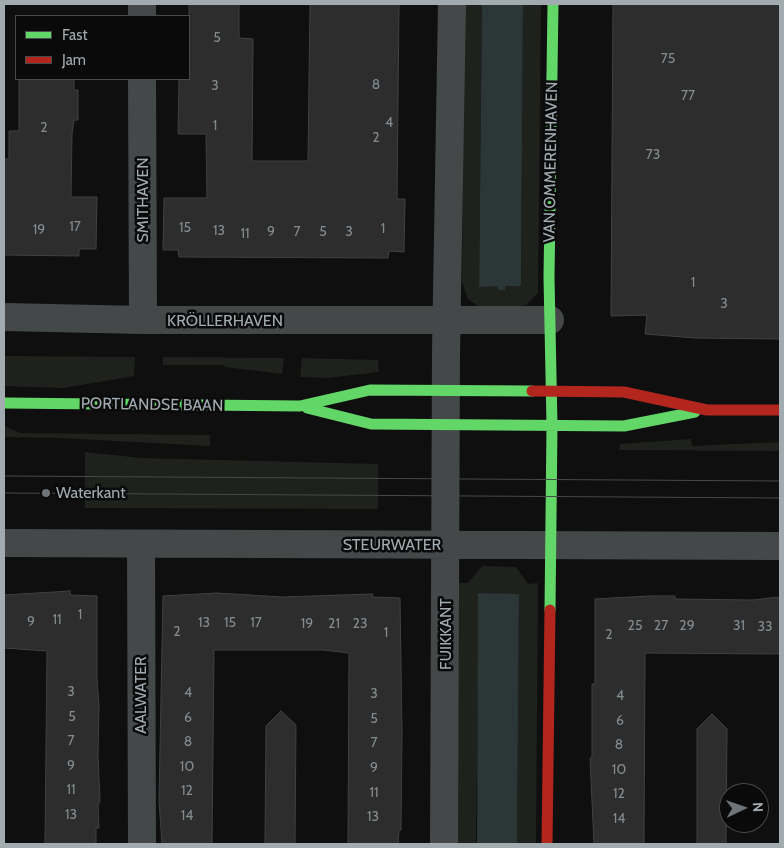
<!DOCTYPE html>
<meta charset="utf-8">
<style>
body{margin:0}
#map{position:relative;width:784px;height:848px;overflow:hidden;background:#0f0f10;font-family:Cabin,sans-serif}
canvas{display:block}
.frame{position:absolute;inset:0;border:5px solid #a1abb0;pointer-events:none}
.legend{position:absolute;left:15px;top:15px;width:175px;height:65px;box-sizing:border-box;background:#0a0a0b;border:1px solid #464a4d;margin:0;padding:6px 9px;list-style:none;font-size:15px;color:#a1abb0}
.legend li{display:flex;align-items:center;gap:10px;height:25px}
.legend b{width:25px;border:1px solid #464a4d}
.north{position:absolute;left:719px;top:783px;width:50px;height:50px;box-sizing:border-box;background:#0a0a0b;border:1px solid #464a4d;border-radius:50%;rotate:87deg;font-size:14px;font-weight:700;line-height:20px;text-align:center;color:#a1abb0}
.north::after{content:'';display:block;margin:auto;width:18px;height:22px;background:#6e7478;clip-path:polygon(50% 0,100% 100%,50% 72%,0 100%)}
</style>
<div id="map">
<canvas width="784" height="848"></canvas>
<div class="frame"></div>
<ul class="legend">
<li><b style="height:6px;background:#63d668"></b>Fast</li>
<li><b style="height:6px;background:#b3261e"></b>Jam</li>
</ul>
<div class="north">N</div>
</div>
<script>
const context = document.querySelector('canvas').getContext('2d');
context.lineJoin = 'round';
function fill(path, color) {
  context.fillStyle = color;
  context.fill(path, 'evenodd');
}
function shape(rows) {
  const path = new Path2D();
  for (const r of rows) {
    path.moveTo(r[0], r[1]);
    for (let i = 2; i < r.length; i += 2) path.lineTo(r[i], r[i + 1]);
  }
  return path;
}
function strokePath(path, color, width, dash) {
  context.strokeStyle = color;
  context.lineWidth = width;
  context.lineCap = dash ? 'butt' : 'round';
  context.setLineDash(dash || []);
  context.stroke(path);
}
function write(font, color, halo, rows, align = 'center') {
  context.font = font + ' Cabin,sans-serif';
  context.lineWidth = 5;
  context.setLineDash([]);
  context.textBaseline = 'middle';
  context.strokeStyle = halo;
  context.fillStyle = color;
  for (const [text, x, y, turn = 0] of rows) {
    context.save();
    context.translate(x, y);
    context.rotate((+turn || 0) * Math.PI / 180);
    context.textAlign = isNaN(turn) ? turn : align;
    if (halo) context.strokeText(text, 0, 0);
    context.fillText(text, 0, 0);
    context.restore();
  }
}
const green = shape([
 [464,4,482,4,479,286,498,286,498,290,505,286,521,286,523,4,541,4,538,293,526,305,515,307,478,306,468,299,462,282],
 [4,356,135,357,134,376,63,388,4,386],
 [163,357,284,358,282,374,225,367,224,365,163,365],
 [302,358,378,360,379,372,327,378,300,377],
 [4,426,20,433,210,435,210,446,59,438,4,437],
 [691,439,692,446,780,442,780,451,619,450,620,444],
 [85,452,142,458,378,464,378,509,85,508],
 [482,566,516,567,528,584,538,583,536,844,517,844,519,595,479,593,476,844,457,844,459,583,468,583]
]);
const water = shape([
 [482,4,523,4,521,286,505,286,505,290,498,290,497,286,479,287],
 [478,593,519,594,517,844,477,844]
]);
const building = shape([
 [189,4,239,4,239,38,253,39,252,161,308,161,310,4,399,4,397,199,405,199,404,252,389,251,388,258,179,257,178,250,163,250,164,198,207,198,206,134,178,134,179,79,189,79,189,4],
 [613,4,780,4,780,339,695,338,645,334,647,315,611,316,613,4],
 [19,79,74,79,74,90,78,90,78,120,74,120,72,134,71,197,97,197,96,249,79,249,79,256,4,255,4,159,9,159,9,131,19,131,19,79],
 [70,591,70,595,97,596,97,679,99,706,98,755,100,802,98,805,99,828,96,828,96,844,45,844,47,651,4,648,4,595,70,591],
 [217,593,282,597,373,594,372,597,400,598,402,732,401,830,399,830,398,844,348,844,349,653,324,650,214,650,212,844,162,844,159,800,163,596,217,593],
 [649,596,675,596,675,599,753,600,778,597,780,600,780,654,645,653,644,844,594,844,590,759,592,756,592,684,595,684,595,599,649,596],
 [281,711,296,725,295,844,265,844,266,726,281,711],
 [712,714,727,729,726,844,697,844,697,729,712,714]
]);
const street = shape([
 [142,4,142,16],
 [142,79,143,320],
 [4,317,143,320,550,320],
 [4,543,780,546],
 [141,545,142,844],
 [444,844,446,352,452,4]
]);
const fast = shape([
 [4,403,300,406,370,390,532,391],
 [307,408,371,424,624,426,695,412],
 [550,610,552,425,549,277,553,4]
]);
const jam = shape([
 [532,391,624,392,707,410,780,410],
 [547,844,550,610]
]);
const tram = shape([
 [4,476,780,481],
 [4,493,780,498]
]);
const markers = [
 [46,493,5,"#6e7478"]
];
const numberNames = [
 ["5",217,38],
 ["75",668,59],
 ["8",376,85],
 ["3",215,86],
 ["77",688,96],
 ["4",389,123],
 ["1",215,126],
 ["2",44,128],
 ["2",376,138],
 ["73",653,155],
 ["17",75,227],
 ["15",185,228],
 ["1",383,229],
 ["19",39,230],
 ["13",219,231],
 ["9",271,232],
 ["7",297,232],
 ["5",323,232],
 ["3",349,232],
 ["11",245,234],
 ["1",693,283],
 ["3",724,304],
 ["1",80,615],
 ["11",57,620],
 ["9",31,622],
 ["13",204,623],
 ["15",230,623],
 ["17",256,623],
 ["19",307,624],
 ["21",334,624],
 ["23",360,624],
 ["25",635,626],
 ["27",661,626],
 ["29",687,626],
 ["31",739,626],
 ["33",765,627],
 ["2",177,632],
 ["1",386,633],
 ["2",609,635],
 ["3",71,692],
 ["4",188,693],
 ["3",374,694],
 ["4",620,696],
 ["5",72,717],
 ["6",188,718],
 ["5",374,719],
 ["6",620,721],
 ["7",71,741],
 ["8",188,742],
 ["7",374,743],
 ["8",619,745],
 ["9",71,766],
 ["10",187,767],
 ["9",374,768],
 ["10",619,770],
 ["11",71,790],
 ["12",187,791],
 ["11",374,793],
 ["12",619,794],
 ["13",71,815],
 ["14",187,816],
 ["13",373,817],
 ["14",619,819]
];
const streetNames = [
 ["VAN OMMERENHAVEN",551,162,-89],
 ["SMITHAVEN",143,200,-90],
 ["KRÖLLERHAVEN",225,321],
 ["PORTLANDSE BAAN",152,405,1],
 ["STEURWATER",392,545],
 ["FUIKKANT",446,634,-90],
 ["AALWATER",141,695,-90]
];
const poiNames = [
 ["Waterkant",56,493]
];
fill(green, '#1e211c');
fill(water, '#2b3637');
fill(building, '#2d2d2e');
strokePath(building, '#3f4143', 1);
strokePath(street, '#454849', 28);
strokePath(fast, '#63d668', 11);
strokePath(jam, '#b3261e', 11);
strokePath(tram, '#47494a', 1);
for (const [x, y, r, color] of markers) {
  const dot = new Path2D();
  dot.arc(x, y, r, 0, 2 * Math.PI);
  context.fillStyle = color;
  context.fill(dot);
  strokePath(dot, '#0a0a0b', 2);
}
write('14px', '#848c90', null, numberNames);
write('16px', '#a1abb0', '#0a0a0b', streetNames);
write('16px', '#a1abb0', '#0a0a0b', poiNames, 'left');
</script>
